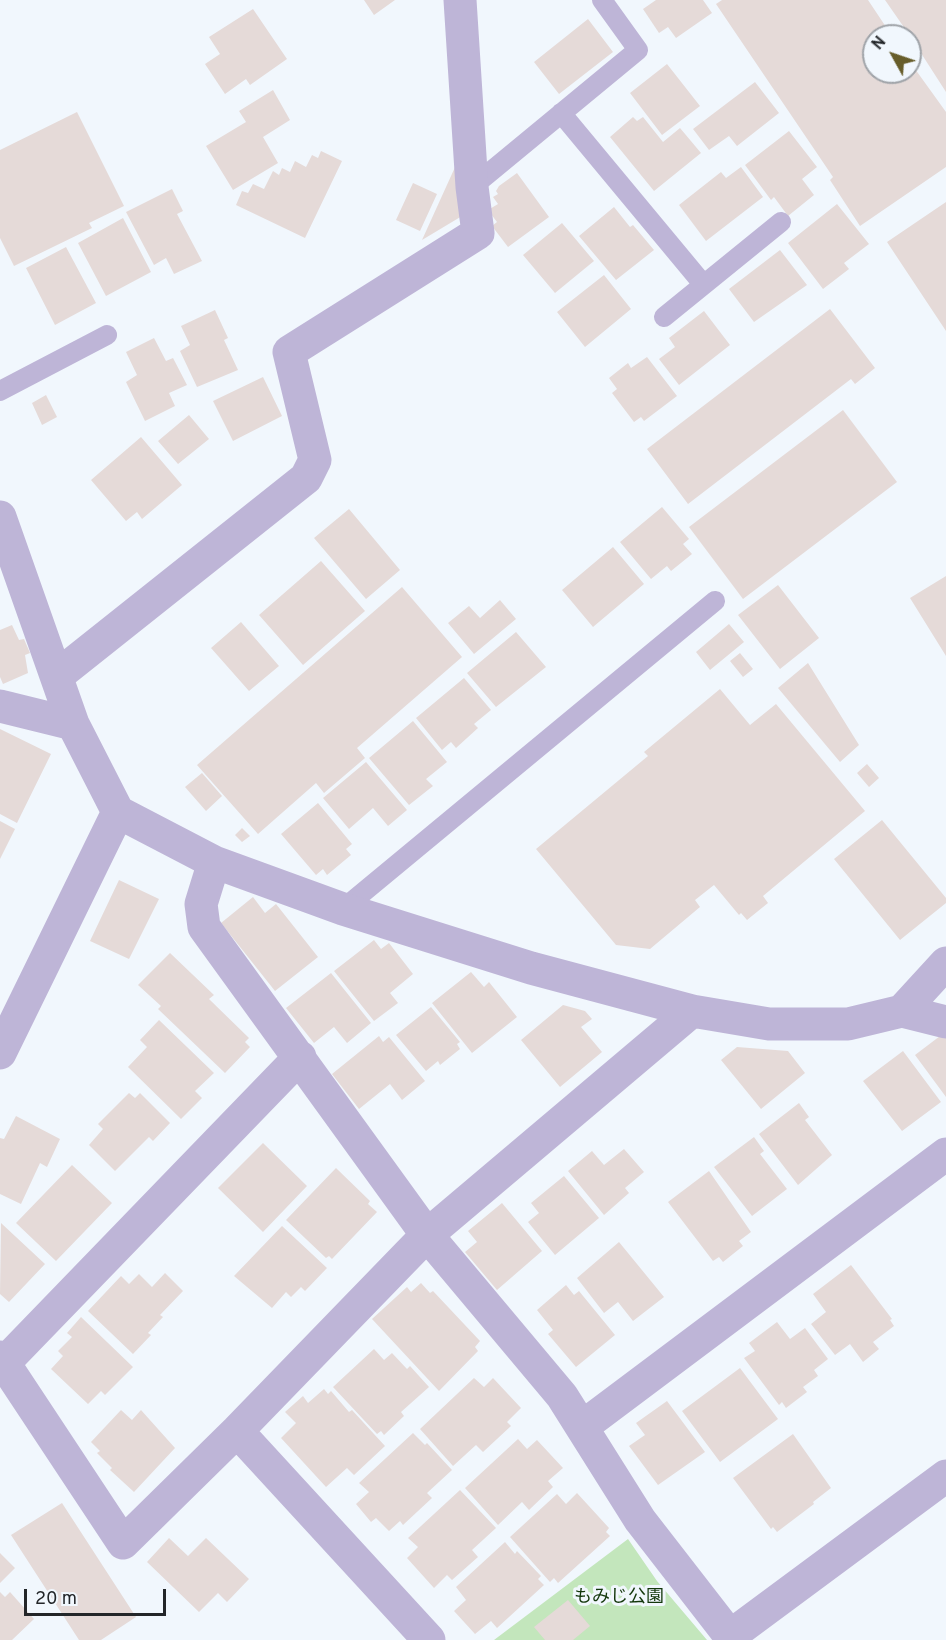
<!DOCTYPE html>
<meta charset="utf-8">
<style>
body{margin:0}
#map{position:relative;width:946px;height:1640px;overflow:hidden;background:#f1f7fd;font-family:Overpass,sans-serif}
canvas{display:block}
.north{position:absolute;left:862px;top:24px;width:60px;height:60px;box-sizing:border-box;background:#f1f7fd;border:2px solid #9fa3a8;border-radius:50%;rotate:310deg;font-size:16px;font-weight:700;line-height:24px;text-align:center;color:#232629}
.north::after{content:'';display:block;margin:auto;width:21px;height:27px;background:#675d2a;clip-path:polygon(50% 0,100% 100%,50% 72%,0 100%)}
.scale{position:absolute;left:24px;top:1589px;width:142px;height:27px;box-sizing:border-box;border:3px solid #232629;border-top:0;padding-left:8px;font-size:18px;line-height:21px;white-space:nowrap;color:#232629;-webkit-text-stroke:4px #f1f7fd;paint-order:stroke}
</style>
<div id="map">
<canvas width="946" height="1640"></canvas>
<div class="north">N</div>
<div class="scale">20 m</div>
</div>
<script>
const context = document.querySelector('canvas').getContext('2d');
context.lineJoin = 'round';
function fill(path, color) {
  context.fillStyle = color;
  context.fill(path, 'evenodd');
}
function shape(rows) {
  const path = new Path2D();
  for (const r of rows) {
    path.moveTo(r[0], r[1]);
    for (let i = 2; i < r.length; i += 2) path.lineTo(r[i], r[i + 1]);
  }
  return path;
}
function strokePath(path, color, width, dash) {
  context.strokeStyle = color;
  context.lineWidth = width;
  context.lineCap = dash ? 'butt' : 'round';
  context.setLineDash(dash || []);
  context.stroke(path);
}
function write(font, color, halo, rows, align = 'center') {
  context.font = font + ' Overpass,"Noto Sans JP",sans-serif';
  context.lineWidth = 6;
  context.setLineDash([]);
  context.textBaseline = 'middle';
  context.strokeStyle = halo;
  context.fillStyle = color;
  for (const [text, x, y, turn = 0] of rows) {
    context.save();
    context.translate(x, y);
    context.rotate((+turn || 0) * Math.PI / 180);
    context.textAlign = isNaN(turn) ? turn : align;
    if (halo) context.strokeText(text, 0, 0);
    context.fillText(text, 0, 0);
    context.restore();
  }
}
const green = shape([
 [628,1539,657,1581,707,1640,494,1640]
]);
const building = shape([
 [364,0,395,0,374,15],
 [656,0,703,0,712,13,676,38,668,27,659,33,643,9],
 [722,0,868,0,892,36,874,36,874,72,910,72,910,62,946,112,946,167,860,226,830,180,833,177,716,4],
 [885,0,946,0,946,92,910,36],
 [253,9,287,59,250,85,246,79,225,94,205,64,220,54,209,37],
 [588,19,613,52,559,94,534,62],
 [667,64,700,106,662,135,630,93],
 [755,82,779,113,737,146,729,136,709,150,693,129],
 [273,90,290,120,263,137,278,163,233,190,206,146,246,122,239,111],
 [77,112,124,206,89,223,92,228,14,266,0,238,0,150],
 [633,117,637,121,643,117,663,142,680,128,701,153,654,191,610,137],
 [789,131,817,167,802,179,814,195,788,216,774,197,771,200,745,165],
 [321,151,342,161,305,238,236,205,242,191,248,193,253,184,264,189,273,171,279,175,282,168,290,172,295,161,306,167,312,155,318,158],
 [456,165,462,216,422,240],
 [741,167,763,197,706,241,679,205,721,172,726,178],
 [517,173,549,217,508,247,492,226,497,222,488,210,498,204,493,197,498,194,496,191,499,186],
 [413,183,437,194,420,231,396,220],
 [172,189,183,211,177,214,202,261,174,274,166,258,154,265,126,212],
 [946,202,946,331,887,242],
 [837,204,869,244,844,263,849,269,823,289,788,243],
 [614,207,630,227,633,225,654,250,616,280,579,236],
 [123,218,151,272,106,296,78,243],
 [562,223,594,261,555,293,523,255],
 [66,247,96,303,55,325,26,268],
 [780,250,807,285,754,322,729,289],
 [604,275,631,309,585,347,557,312],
 [830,309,875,368,855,384,851,379,688,504,647,449],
 [215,310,228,338,224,340,238,370,197,387,180,351,190,345,181,326],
 [704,311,730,345,679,385,659,359,675,347,669,338],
 [154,338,166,361,173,358,187,385,169,393,175,406,145,421,126,382,137,375,126,352],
 [647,357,677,396,644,421,641,417,634,422,612,393,617,389,609,378,628,363,631,368],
 [263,377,282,416,233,441,213,401],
 [46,395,57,417,42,425,32,403],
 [843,410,897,482,743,599,689,527],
 [189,415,209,439,178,464,158,441],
 [141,437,182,485,142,519,137,512,126,521,91,480],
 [662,507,689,539,683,544,692,554,671,571,667,566,651,579,620,542],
 [349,509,400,570,366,599,314,538],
 [613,547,644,584,593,627,562,590],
 [321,561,365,611,303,665,259,615],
 [946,576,946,656,910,598],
 [778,585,819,638,780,669,738,615],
 [402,587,462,657,357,748,365,758,324,793,316,783,258,834,197,765],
 [500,600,516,619,474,654,448,623,469,606,480,618],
 [241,622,279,666,249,691,211,648],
 [729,624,744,642,710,670,696,652],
 [12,625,19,640,24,639,30,653,25,655,28,673,3,684,0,677,0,630],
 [516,632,546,667,496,707,467,673],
 [740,653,753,669,743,677,730,661],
 [808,663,859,745,840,762,778,688],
 [464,678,491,710,474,724,478,728,456,748,451,742,442,750,416,718],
 [720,689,750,725,776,704,865,811,763,896,768,903,747,920,741,913,739,915,714,885,695,900,700,907,650,949,616,945,536,849,648,756,644,752],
 [413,721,447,762,426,779,433,786,409,805,369,758],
 [0,729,51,754,17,823,0,814],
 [366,762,407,810,388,826,373,808,349,829,323,798],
 [867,764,879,778,869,787,857,773],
 [202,773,222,796,206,811,185,787],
 [318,803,352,844,346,849,351,855,327,875,323,869,316,875,281,834],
 [882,820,946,898,946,903,900,940,834,859],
 [0,821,15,829,0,859],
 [242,828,250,836,242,842,235,835],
 [119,880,159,899,129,959,90,941],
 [253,897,265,913,276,904,318,957,275,991,221,923],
 [374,940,381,949,389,943,413,974,390,993,398,1003,374,1021,334,971],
 [170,953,214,995,209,999,249,1038,245,1042,250,1047,225,1073,158,1009,161,1006,138,985],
 [471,972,484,987,489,982,517,1017,472,1053,432,1003],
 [331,973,371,1023,347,1043,334,1027,314,1043,286,1008],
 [563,1005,585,1011,592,1019,581,1027,602,1052,560,1087,521,1040],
 [431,1007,460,1042,457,1044,460,1049,440,1065,438,1061,426,1071,396,1035],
 [159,1020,214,1073,195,1091,202,1098,181,1119,128,1067,147,1047,140,1040],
 [944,1033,946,1036,946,1097,915,1055],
 [379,1036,383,1042,389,1037,425,1081,402,1100,390,1084,359,1109,332,1074],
 [737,1047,788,1051,805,1073,761,1109,721,1060],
 [903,1051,941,1102,902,1131,863,1081],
 [129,1093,135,1098,140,1093,170,1123,153,1141,149,1137,115,1171,89,1145,103,1129,98,1124],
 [799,1103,809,1117,805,1120,832,1155,798,1185,759,1134],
 [16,1116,60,1139,47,1167,40,1163,21,1204,0,1194,0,1138,4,1139],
 [754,1137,764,1151,760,1154,787,1189,752,1216,714,1167],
 [263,1143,307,1186,263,1232,218,1188],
 [624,1149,644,1172,625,1188,629,1193,604,1215,568,1171,592,1151,604,1165],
 [72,1165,112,1203,56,1261,16,1223],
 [336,1168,370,1201,368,1204,377,1212,332,1259,329,1256,326,1258,286,1220],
 [709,1171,751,1232,739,1241,743,1246,723,1262,719,1257,713,1261,668,1202],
 [564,1176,599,1218,555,1255,528,1222,539,1213,531,1203],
 [502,1203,542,1251,497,1290,465,1252,477,1242,468,1231],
 [1,1223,45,1264,9,1302,0,1294],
 [282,1226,327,1268,305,1291,301,1287,291,1297,286,1292,272,1308,234,1276],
 [619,1242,664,1297,633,1321,618,1302,604,1313,577,1278],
 [851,1265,892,1319,890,1320,894,1326,873,1342,879,1349,863,1362,850,1344,835,1355,811,1324,826,1312,813,1294],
 [165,1273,183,1291,160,1315,163,1317,148,1333,151,1335,133,1354,88,1311,121,1276,129,1284,139,1274,152,1287],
 [421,1283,430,1293,433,1291,480,1341,475,1347,478,1351,439,1391,372,1319,407,1287,411,1292],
 [566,1285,574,1295,579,1291,615,1335,576,1367,548,1334,553,1330,537,1310],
 [81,1317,133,1367,105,1395,101,1391,88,1404,51,1369,63,1356,58,1351,72,1337,67,1333],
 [777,1322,790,1339,805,1328,828,1359,814,1370,818,1376,803,1387,807,1392,786,1408,782,1402,779,1405,744,1358,755,1351,749,1343],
 [374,1349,384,1360,392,1353,407,1369,410,1366,429,1387,401,1412,404,1416,384,1435,381,1431,377,1434,333,1387],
 [740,1368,778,1419,720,1462,682,1411],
 [474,1378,484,1387,493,1378,521,1408,507,1422,511,1426,483,1452,476,1445,453,1466,420,1429],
 [324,1389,328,1394,331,1391,349,1412,352,1410,385,1446,354,1475,347,1468,326,1487,281,1438,296,1423,285,1412,303,1396,308,1403],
 [667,1401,705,1452,658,1485,629,1446,645,1435,636,1423],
 [121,1410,132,1420,141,1410,175,1448,134,1492,110,1470,112,1468,97,1453,100,1451,91,1442],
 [413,1433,425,1445,427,1443,452,1470,427,1493,432,1498,403,1525,400,1521,389,1531,376,1518,371,1522,356,1504,369,1492,359,1483],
 [793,1434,831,1488,813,1502,814,1504,777,1532,773,1527,771,1529,733,1478],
 [518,1439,527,1449,537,1440,563,1468,548,1481,553,1487,529,1510,522,1502,498,1525,465,1488],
 [460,1490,496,1528,472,1550,478,1557,452,1580,447,1575,434,1588,407,1558,418,1547,408,1538],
 [577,1493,609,1528,606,1532,610,1536,558,1583,554,1578,550,1582,510,1537,557,1494,566,1504],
 [62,1503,136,1617,101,1640,79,1640,11,1535],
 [169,1538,188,1556,206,1538,249,1579,227,1602,218,1593,199,1612,147,1562],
 [505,1542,515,1554,517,1551,541,1576,538,1579,544,1585,497,1628,491,1621,475,1634,454,1611,466,1600,456,1587],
 [0,1553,15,1568,0,1583],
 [0,1592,5,1597,10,1592,34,1619,12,1640,0,1640],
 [568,1600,590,1626,573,1640,545,1640,534,1627]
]);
const service = shape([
 [561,113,703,284],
 [472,187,638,50,602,0],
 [664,317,781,222],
 [0,391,107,335],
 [343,909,715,601]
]);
const minor = shape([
 [0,517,73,724,118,812,214,862,343,909,531,968,692,1011,769,1024,848,1024,902,1011,946,1022],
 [57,676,306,478,315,460,289,352,478,233,472,187,460,0],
 [0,706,73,724],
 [214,862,201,904,204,927,427,1235,562,1396,640,1520,730,1636,946,1476],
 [902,1011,946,963],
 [0,1053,118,812],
 [0,1357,123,1543,237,1431,427,1235,692,1011],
 [4,1363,300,1057],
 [582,1427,946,1154],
 [237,1431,429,1640]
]);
const parkNames = [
 ["もみじ公園",619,1598]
];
fill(green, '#c3e6bc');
fill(building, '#e5dad8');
strokePath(service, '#beb5d7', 20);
strokePath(minor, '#beb5d7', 33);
write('18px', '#13370b', '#f1f7fd', parkNames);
</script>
